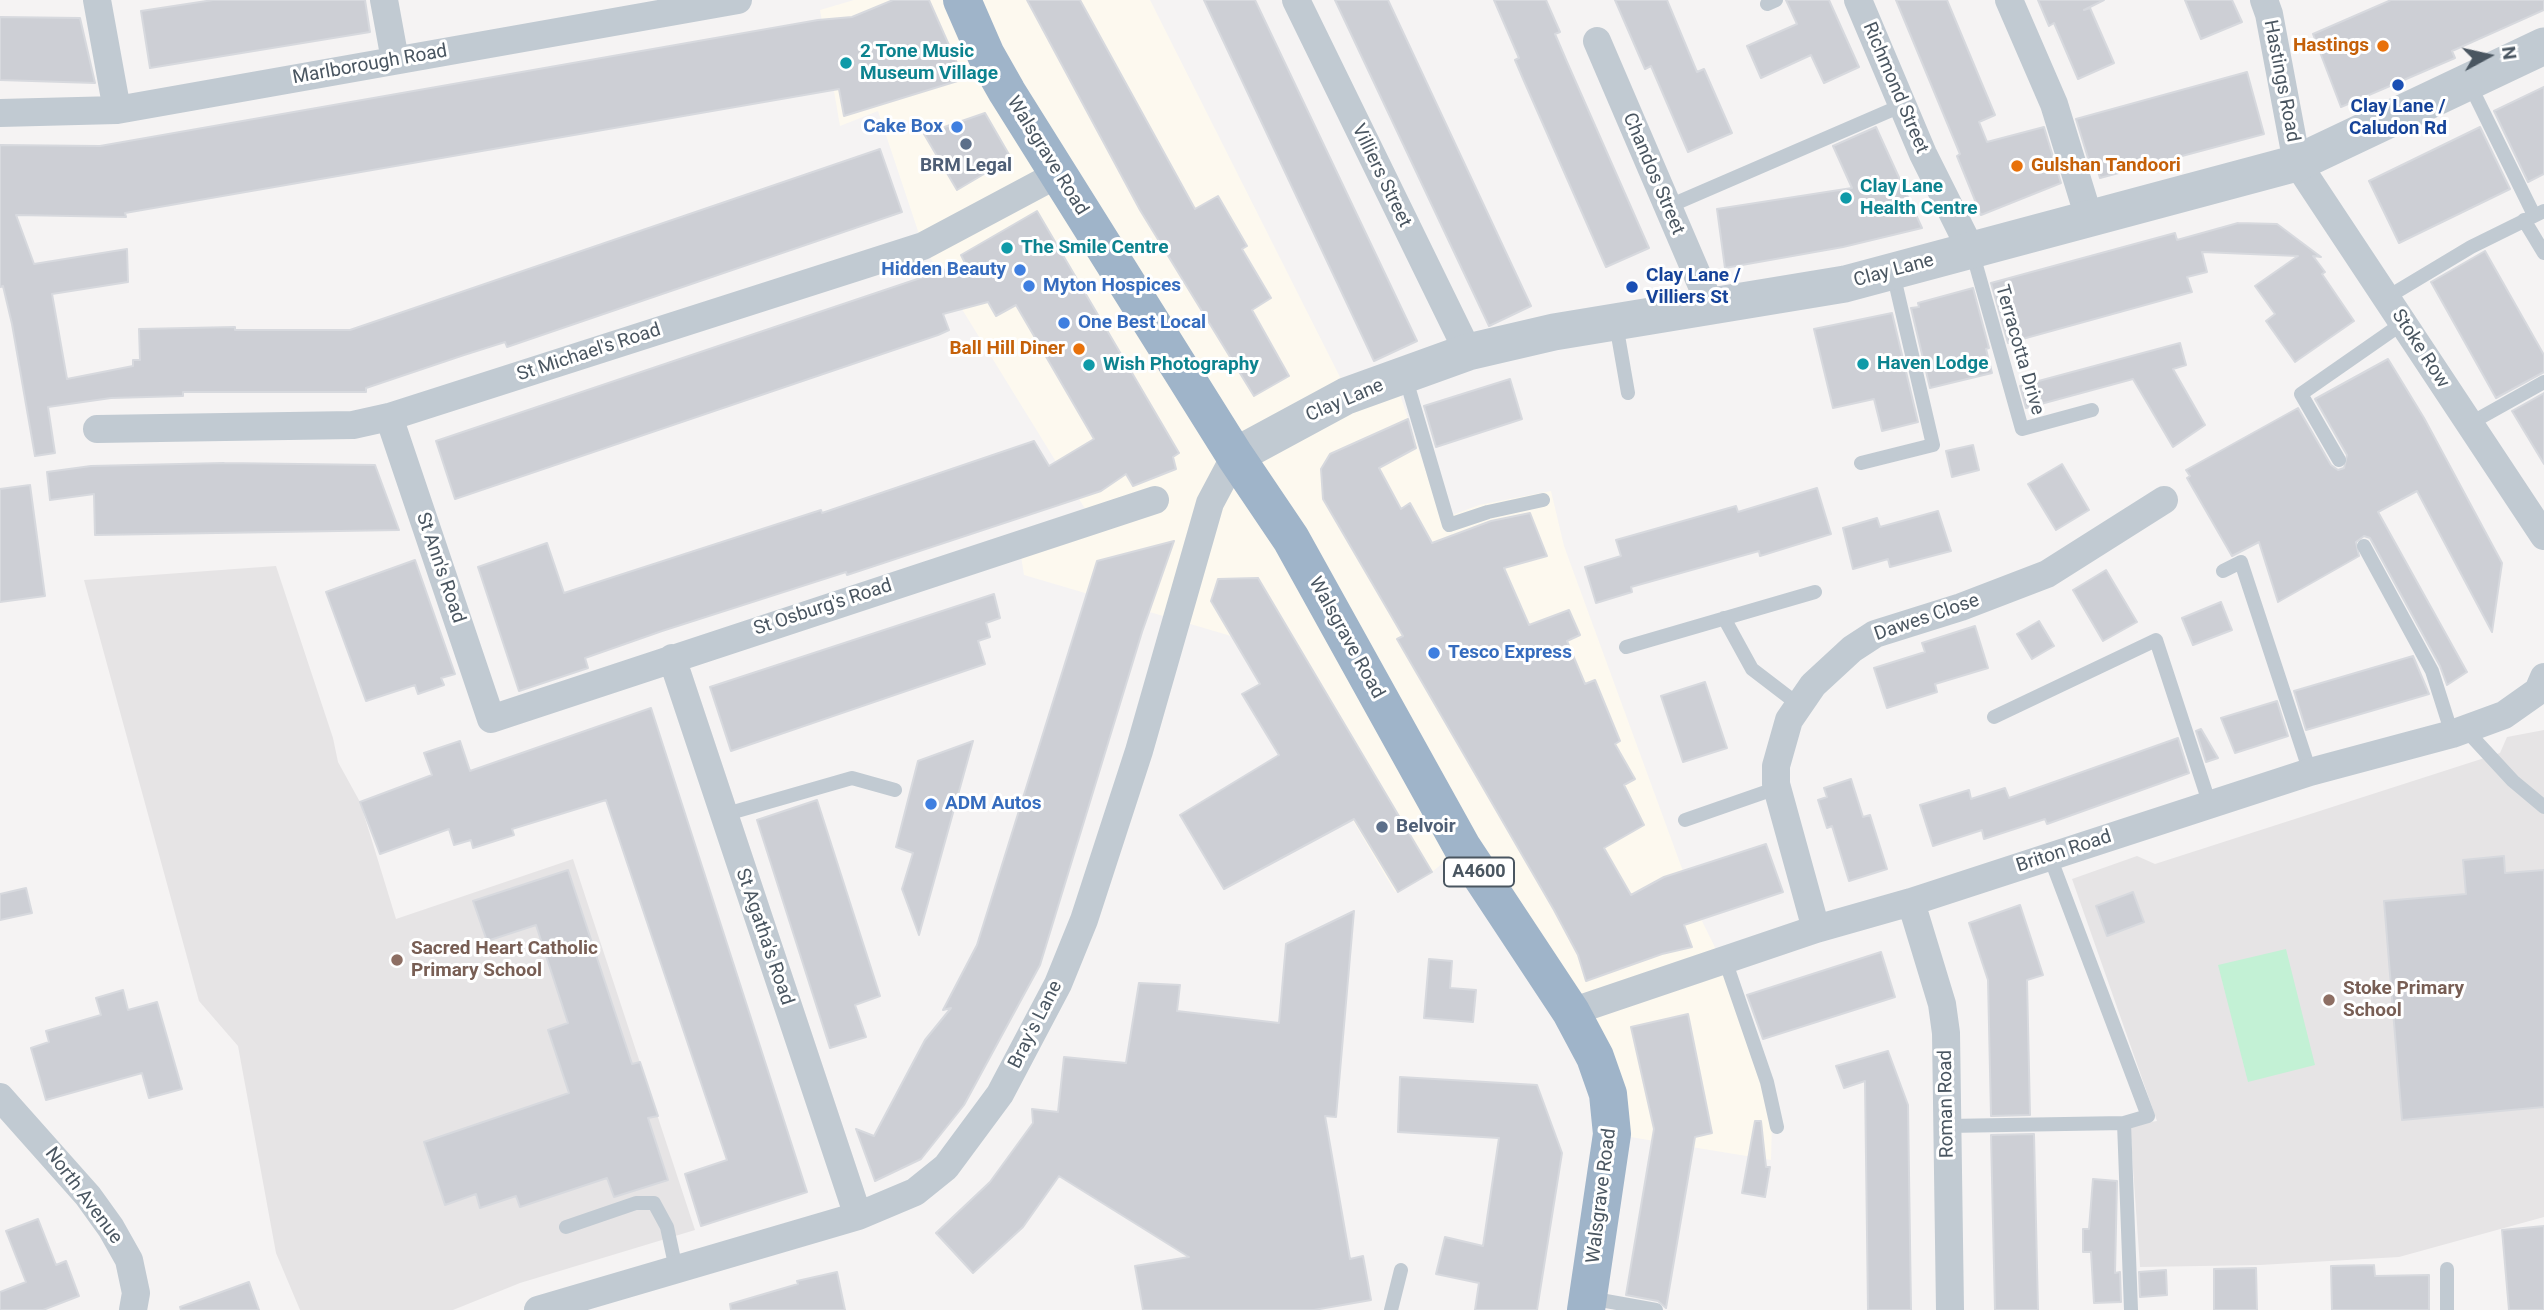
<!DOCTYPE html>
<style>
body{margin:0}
#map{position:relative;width:2544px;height:1310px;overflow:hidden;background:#f5f3f3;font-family:Roboto,sans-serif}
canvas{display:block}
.north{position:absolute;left:2453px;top:21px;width:70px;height:70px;-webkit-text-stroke:5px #fff;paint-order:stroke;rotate:82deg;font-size:19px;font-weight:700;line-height:28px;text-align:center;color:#4a5661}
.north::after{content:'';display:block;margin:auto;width:24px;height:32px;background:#4a5661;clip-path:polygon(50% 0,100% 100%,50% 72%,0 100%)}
</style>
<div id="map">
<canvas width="2544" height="1310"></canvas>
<div class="north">N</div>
</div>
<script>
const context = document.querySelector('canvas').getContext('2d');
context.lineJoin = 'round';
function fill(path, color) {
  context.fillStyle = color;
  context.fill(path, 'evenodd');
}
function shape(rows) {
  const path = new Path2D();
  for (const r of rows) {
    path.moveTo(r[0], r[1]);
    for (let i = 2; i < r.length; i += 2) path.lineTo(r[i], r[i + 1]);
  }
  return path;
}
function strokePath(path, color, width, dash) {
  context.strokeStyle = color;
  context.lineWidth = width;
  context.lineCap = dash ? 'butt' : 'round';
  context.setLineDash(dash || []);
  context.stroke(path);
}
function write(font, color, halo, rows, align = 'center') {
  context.font = font + ' Roboto,sans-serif';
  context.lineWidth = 6;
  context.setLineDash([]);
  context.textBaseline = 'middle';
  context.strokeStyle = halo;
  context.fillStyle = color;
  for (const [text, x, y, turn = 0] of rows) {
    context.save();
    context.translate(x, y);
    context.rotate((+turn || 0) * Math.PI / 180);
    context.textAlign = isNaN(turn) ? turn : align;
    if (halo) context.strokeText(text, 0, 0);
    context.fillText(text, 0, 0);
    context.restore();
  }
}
const commercial = shape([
 [854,0,1150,0,1345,387,1395,380,1442,519,1479,505,1551,491,1564,546,1699,915,1734,986,1772,1121,1771,1160,1612,1134,1612,1123,1462,847,1432,872,1395,892,1296,724,1270,740,1242,694,1260,683,1231,636,1024,575,1019,544,1092,520,923,246,878,111,840,126,820,10]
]);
const education = shape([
 [276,566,333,738,338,762,360,802,396,919,573,859,695,1230,520,1283,453,1310,300,1310,276,1253,238,1046,199,1001,84,580],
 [2544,730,2544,1217,2399,1257,2260,1265,2140,1267,2130,1125,2157,1121,2072,879,2137,856,2155,864,2500,753,2507,737]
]);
const green = shape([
 [2286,949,2315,1065,2248,1082,2218,965]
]);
const building = shape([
 [213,0,365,0,370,32,150,68,141,11,213,0],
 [893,0,929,0,964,79,844,116,839,89,211,198,125,213,126,217,16,215,34,264,127,249,128,282,52,294,67,379,133,366,133,360,140,360,139,329,235,327,235,330,350,330,880,149,902,212,507,347,505,342,464,355,366,388,366,392,183,392,183,396,111,398,48,407,55,453,35,456,12,324,3,286,0,287,0,145,100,146,818,20,852,17,893,0],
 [1027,0,1080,0,1195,209,1218,196,1247,246,1242,249,1271,298,1252,310,1289,376,1254,396,1140,210,1027,0],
 [1204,0,1255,0,1417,341,1374,361,1204,0],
 [1335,0,1388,0,1531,306,1489,326,1335,0],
 [1494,0,1546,0,1560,32,1555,34,1567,62,1649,248,1606,267,1524,81,1515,60,1519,58,1494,0],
 [1615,0,1667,0,1697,72,1704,69,1732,133,1688,152,1651,66,1645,69,1615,0],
 [1786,0,1829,0,1859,67,1824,83,1811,55,1761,78,1747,46,1797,24,1786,0],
 [1896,0,1947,0,1995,115,1979,122,1987,142,2044,127,2061,183,1981,215,1957,156,1960,154,1896,0],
 [2038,0,2104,0,2084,10,2090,8,2114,63,2078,79,2054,23,2049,26,2038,0],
 [2185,0,2232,0,2242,22,2201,39,2185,0],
 [2391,0,2544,0,2544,10,2452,51,2455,58,2341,107,2313,34,2391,0],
 [0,17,80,18,95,83,0,80,0,17],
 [2247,72,2264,134,2100,178,2097,168,2092,171,2076,119,2247,72],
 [2544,87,2544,174,2528,182,2494,111,2544,87],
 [985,113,1011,158,957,190,924,134,985,113],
 [1876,127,1922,228,1843,247,1725,268,1717,209,1852,188,1833,146,1876,127],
 [2480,127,2510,189,2399,243,2369,181,2480,127],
 [1037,211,1179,453,1173,457,1176,469,1133,486,1126,474,1101,491,847,575,846,572,662,631,585,658,588,668,519,691,478,567,547,543,564,593,821,510,822,513,1034,441,1049,466,1094,439,1016,305,996,316,988,302,943,314,949,330,938,335,455,499,436,441,965,263,961,255,1037,211],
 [2238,223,2277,224,2321,257,2313,256,2325,272,2322,274,2354,321,2295,362,2266,321,2275,314,2255,286,2298,256,2202,252,2207,272,2187,277,2192,292,2008,343,1991,283,2175,233,2177,240,2238,223],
 [2485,251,2544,355,2544,372,2496,398,2431,282,2485,251],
 [1973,288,1989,348,1986,349,1992,373,1930,388,1911,308,1919,307,1918,303,1973,288],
 [1892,313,1918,422,1882,431,1874,399,1833,408,1814,329,1892,313],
 [2180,343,2186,365,2173,369,2205,425,2173,447,2133,379,2026,408,2020,386,2180,343],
 [2388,359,2424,418,2502,563,2492,632,2417,491,2378,512,2467,672,2447,685,2440,666,2370,538,2364,536,2356,542,2359,556,2278,602,2259,542,2232,556,2187,478,2190,476,2186,470,2298,408,2331,465,2338,470,2344,468,2347,455,2315,399,2388,359],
 [1510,379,1522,419,1436,447,1424,406,1510,379],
 [2544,393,2544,464,2512,411,2544,393],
 [1408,419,1416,448,1379,468,1401,509,1410,503,1432,543,1491,521,1530,513,1547,556,1504,568,1529,625,1569,610,1580,635,1567,641,1585,684,1595,680,1620,741,1615,744,1635,779,1624,785,1644,825,1604,848,1631,895,1664,877,1766,844,1783,892,1684,925,1692,947,1662,954,1586,981,1578,955,1554,910,1397,639,1403,636,1323,499,1321,469,1330,454,1408,419],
 [1973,445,1979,470,1952,477,1946,451,1973,445],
 [224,463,375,465,399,530,95,535,94,494,50,500,47,472,91,466,224,463],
 [2062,464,2089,510,2056,530,2028,484,2062,464],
 [30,485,45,596,0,602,0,489,30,485],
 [1817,488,1831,534,1760,556,1759,551,1631,587,1632,592,1596,603,1585,567,1621,556,1616,540,1736,506,1738,512,1817,488],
 [1938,511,1951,551,1890,567,1888,559,1853,569,1843,528,1877,518,1880,527,1938,511],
 [1174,541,1142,632,1040,965,964,1105,921,1159,875,1181,856,1129,874,1136,925,1040,951,1008,943,1010,977,945,1097,561,1174,541],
 [415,560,455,674,441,678,444,685,418,694,415,685,366,701,326,592,415,560],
 [2106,570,2137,622,2103,641,2073,590,2106,570],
 [1258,578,1432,872,1398,892,1354,819,1224,889,1180,815,1279,755,1242,694,1260,684,1211,601,1218,579,1258,578],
 [994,594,1000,618,986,623,990,637,978,641,985,664,731,751,710,687,994,594],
 [2221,602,2232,630,2193,645,2182,618,2221,602],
 [2039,621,2054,646,2032,659,2017,634,2039,621],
 [1975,626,1988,668,1935,684,1937,692,1887,708,1874,668,1925,652,1922,643,1975,626],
 [2413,656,2429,694,2306,730,2294,691,2413,656],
 [1705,682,1727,748,1683,762,1661,696,1705,682],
 [2277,701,2288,736,2235,753,2221,718,2277,701],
 [651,708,807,1192,701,1226,685,1174,727,1160,606,800,512,829,514,835,473,848,471,840,454,845,449,829,380,854,360,802,432,775,424,753,460,741,470,771,651,708],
 [2201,729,2218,758,2206,762,2196,731,2201,729],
 [2178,738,2189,773,2047,824,2045,819,1984,839,1982,830,1933,846,1920,805,1969,790,1971,799,2005,788,2009,798,2178,738],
 [973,741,919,935,902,889,913,853,896,847,918,761,973,741],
 [1851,779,1863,817,1870,815,1887,869,1849,881,1832,826,1827,828,1818,800,1827,797,1824,788,1851,779],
 [817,800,880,996,855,1005,866,1037,830,1048,757,820,817,800],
 [2504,856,2505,873,2544,870,2544,1107,2402,1120,2384,901,2466,894,2463,860,2504,856],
 [568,870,632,1064,640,1062,658,1116,648,1118,668,1180,614,1197,607,1178,520,1207,516,1196,480,1208,476,1194,445,1205,424,1142,569,1093,548,1030,568,1023,536,925,487,941,473,901,568,870],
 [26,888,32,913,0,920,0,894,26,888],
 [2133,892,2144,922,2107,936,2096,906,2133,892],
 [2020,905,2043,975,2027,980,2030,1115,1991,1116,1988,980,1969,923,2020,905],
 [1354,911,1336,1117,1325,1116,1350,1259,1363,1256,1371,1300,1314,1310,1143,1310,1135,1266,1189,1257,1059,1176,1023,1227,973,1273,936,1233,990,1182,1033,1123,1032,1109,1058,1112,1064,1057,1126,1063,1139,983,1180,985,1177,1011,1279,1023,1286,944,1354,911],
 [1881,952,1895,997,1763,1039,1747,995,1881,952],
 [1429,959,1452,961,1450,988,1476,990,1473,1022,1424,1018,1429,959],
 [123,990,128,1010,157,1002,182,1089,149,1098,142,1073,46,1100,31,1048,49,1042,46,1031,101,1015,96,998,123,990],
 [1688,1014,1712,1133,1695,1137,1666,1308,1658,1301,1626,1295,1654,1129,1631,1027,1688,1014],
 [1888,1051,1908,1105,1911,1310,1868,1310,1865,1081,1844,1088,1836,1066,1888,1051],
 [1400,1077,1537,1085,1562,1153,1537,1310,1475,1310,1479,1283,1436,1274,1445,1237,1483,1246,1499,1138,1398,1132,1400,1077],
 [1755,1121,1761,1121,1766,1167,1770,1167,1765,1197,1742,1193,1755,1121],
 [2034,1134,2038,1310,1995,1310,1991,1135,2034,1134],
 [2093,1179,2117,1181,2115,1273,2120,1272,2121,1302,2094,1303,2091,1252,2083,1252,2083,1229,2089,1229,2093,1179],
 [38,1219,56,1265,66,1261,79,1296,43,1310,0,1310,0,1292,26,1282,6,1231,38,1219],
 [2544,1226,2544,1310,2509,1310,2502,1230,2544,1226],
 [2374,1265,2375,1276,2429,1275,2429,1310,2332,1310,2331,1266,2374,1265],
 [2256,1268,2257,1310,2214,1310,2214,1269,2256,1268],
 [2166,1270,2167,1295,2140,1297,2139,1272,2166,1270],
 [837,1272,845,1310,731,1310,730,1304,798,1284,797,1281,837,1272],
 [249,1282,259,1310,181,1310,180,1307,249,1282]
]);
const service = shape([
 [1767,4,1776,0],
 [2468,81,2534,215],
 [1667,207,1903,105],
 [2524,220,2544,253],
 [1972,251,2022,429,2092,410],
 [2386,298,2471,247,2544,211],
 [1616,324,1628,393],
 [1405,376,1449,525,1488,512,1543,500],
 [2469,424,2544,382],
 [2339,460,2301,394,2403,323],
 [1861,463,1933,445,1893,273],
 [2364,546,2432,671,2452,734],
 [2223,571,2241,562,2310,772],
 [1724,618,1752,669,1799,705],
 [1626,647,1815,592],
 [1994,717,2156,640,2210,805],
 [2464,728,2513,781,2544,807],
 [723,815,852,778,895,790],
 [1685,820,1777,788],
 [2050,857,2148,1116,2124,1123],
 [1725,960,1767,1082,1777,1127],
 [1947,1126,2124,1123,2131,1310],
 [566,1227,636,1203,654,1203,667,1227,676,1269],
 [1589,1298,1656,1310],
 [1391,1310,1401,1270],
 [2447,1310,2447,1269]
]);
const minor = shape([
 [97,0,117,110],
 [384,0,395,60],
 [1296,0,1468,352],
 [1858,0,1923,154,1971,250],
 [2009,0,2054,104,2089,218],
 [2264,0,2269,14,2297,163,2544,536],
 [1597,41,1711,307],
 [0,113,117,110,738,0],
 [389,417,491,719,1155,500],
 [97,429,353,425,389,417,923,246,1058,174],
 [672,658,858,1216],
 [1911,902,1942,1004,1946,1033,1950,1310],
 [1816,929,1776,784,1776,766,1789,720,1813,685,1852,649,1875,634,1961,607,2047,574,2164,500],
 [1571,1012,1816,929,1911,902,2310,772,2452,734,2504,715,2538,691,2544,677],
 [0,1097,88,1196,111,1228,129,1260,136,1293,133,1310],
 [538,1310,858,1216,915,1192,946,1167,1000,1094,1058,984,1084,920,1139,751,1210,503,1235,456]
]);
const tertiary = shape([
 [1235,456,1346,396,1468,352,1554,332,1845,284,2297,163,2544,46]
]);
const trunk = shape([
 [962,0,986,55,1007,92,1235,456,1291,539,1462,847,1571,1012,1595,1057,1608,1094,1612,1134,1586,1310]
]);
const markers = [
 [2383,46,7,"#e8710a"],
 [846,63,7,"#0f9aa8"],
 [2398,85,7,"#1a4fb4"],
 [957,127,7,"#3f7fe0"],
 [966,144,7,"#5c6f8a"],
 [2017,166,7,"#e8710a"],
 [1846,198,7,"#0f9aa8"],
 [1007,248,7,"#0f9aa8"],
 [1020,270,7,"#3f7fe0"],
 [1029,286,7,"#3f7fe0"],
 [1632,287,7,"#1a4fb4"],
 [1064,323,7,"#3f7fe0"],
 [1079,349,7,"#e8710a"],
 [1863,364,7,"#0f9aa8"],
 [1089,365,7,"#0f9aa8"],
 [1434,653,7,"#3f7fe0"],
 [931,804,7,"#3f7fe0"],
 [1382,827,7,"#5c6f8a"],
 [397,960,7,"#8d6e63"],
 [2329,1000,7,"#8d6e63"]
];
const shields = [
 [1479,872,70]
];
const shieldNames = [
 ["A4600",1479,872]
];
const foodNames = [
 ["Hastings",2369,46],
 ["Gulshan Tandoori",2031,166,"left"],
 ["Ball Hill Diner",1065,349]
];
const cultureNames = [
 ["2 Tone Music",860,52],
 ["Museum Village",860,74],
 ["Clay Lane",1860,187],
 ["Health Centre",1860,209],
 ["The Smile Centre",1021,248],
 ["Haven Lodge",1877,364],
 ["Wish Photography",1103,365]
];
const streetNames = [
 ["Marlborough Road",370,65,-10],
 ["Hastings Road",2281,81,79],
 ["Richmond Street",1895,88,67],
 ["Walsgrave Road",1047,156,58],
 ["Chandos Street",1653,174,67],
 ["Villiers Street",1381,176,64],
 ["Clay Lane",1894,271,-15],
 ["Stoke Row",2420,349,57],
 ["Terracotta Drive",2019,350,74],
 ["St Michael's Road",589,353,-18],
 ["Clay Lane",1345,401,-23],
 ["St Ann's Road",440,568,71],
 ["St Osburg's Road",823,608,-18],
 ["Dawes Close",1927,618,-19],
 ["Walsgrave Road",1346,638,61],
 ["Briton Road",2064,852,-18],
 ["St Agatha's Road",764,937,71],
 ["Bray's Lane",1036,1025,-63],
 ["Roman Road",1947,1104,-91],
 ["North Avenue",83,1196,53],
 ["Walsgrave Road",1602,1196,-83]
];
const transitNames = [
 ["Clay Lane /",2398,107],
 ["Caludon Rd",2398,129],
 ["Clay Lane /",1646,276,"left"],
 ["Villiers St",1646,298,"left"]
];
const shopNames = [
 ["Cake Box",943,127,"right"],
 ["Hidden Beauty",1006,270,"right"],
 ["Myton Hospices",1043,286],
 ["One Best Local",1078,323],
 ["Tesco Express",1448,653],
 ["ADM Autos",945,804]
];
const serviceNames = [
 ["BRM Legal",966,166],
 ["Belvoir",1396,827,"left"]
];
const educationNames = [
 ["Sacred Heart Catholic",411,949],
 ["Primary School",411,971],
 ["Stoke Primary",2343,989],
 ["School",2343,1011]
];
fill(commercial, '#fdf9ef');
fill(education, '#e6e4e5');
fill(green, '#c3f1d5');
fill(building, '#cdcfd5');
strokePath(building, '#d7d9de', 2);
strokePath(service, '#c1cad2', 14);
strokePath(minor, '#c1cad2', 28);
strokePath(tertiary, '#c1cad2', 37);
strokePath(trunk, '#9fb4c9', 38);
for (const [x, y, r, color] of markers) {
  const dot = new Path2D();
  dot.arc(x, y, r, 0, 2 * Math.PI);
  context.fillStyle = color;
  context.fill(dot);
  strokePath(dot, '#fff', 2.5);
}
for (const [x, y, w] of shields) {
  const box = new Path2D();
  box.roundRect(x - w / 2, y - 14.5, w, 29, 5);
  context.fillStyle = '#fff';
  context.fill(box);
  strokePath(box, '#4a5661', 2);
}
write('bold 18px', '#4a5661', null, shieldNames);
write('bold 19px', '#c56008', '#fff', foodNames, 'right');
write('bold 19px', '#0d838f', '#fff', cultureNames, 'left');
write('19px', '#4a5661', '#fff', streetNames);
write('bold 19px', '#164399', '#fff', transitNames);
write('bold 19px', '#366cbe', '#fff', shopNames, 'left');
write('bold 19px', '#4e5e75', '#fff', serviceNames);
write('bold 19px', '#785e54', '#fff', educationNames, 'left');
</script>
